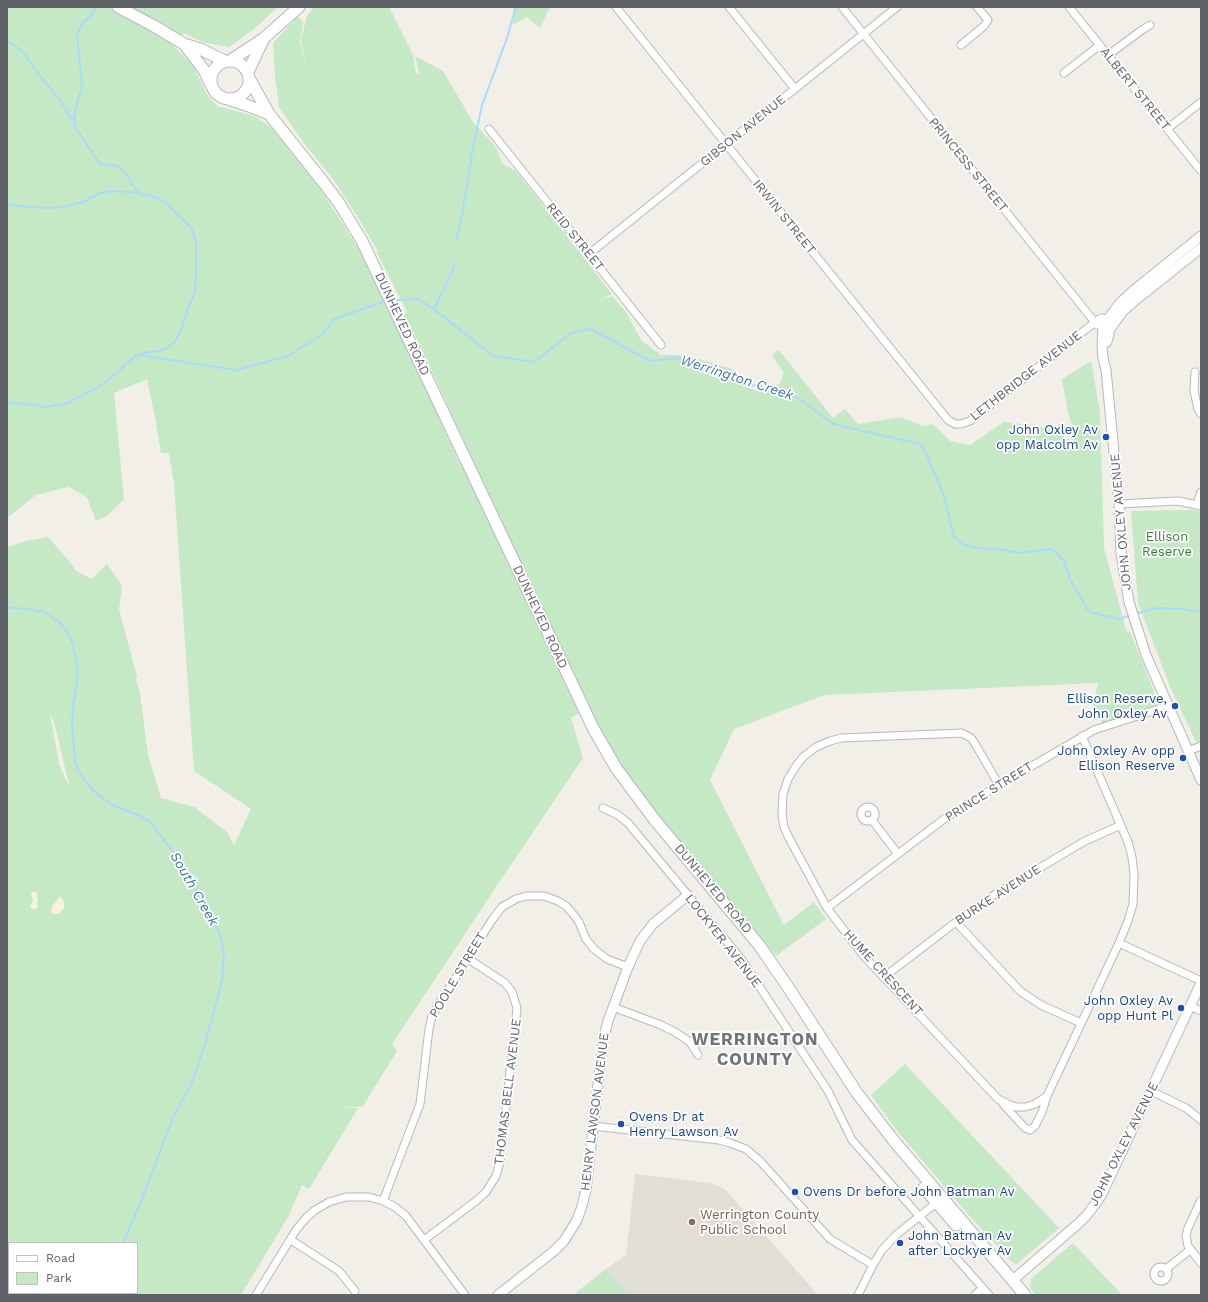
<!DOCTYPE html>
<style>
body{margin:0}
#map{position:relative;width:1208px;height:1302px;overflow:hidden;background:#f1efe8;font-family:"Work Sans",sans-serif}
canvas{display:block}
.frame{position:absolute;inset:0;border:8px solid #5f6368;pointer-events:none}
.legend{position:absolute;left:8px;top:1242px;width:130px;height:52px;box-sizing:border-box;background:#fff;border:1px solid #bfc1c3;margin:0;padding:5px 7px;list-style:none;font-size:12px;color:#5f6368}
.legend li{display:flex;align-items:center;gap:8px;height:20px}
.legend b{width:20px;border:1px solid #bfc1c3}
</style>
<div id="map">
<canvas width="1208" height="1302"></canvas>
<div class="frame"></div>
<ul class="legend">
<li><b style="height:5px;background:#fff"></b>Road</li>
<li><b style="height:11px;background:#c5e8c5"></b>Park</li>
</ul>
</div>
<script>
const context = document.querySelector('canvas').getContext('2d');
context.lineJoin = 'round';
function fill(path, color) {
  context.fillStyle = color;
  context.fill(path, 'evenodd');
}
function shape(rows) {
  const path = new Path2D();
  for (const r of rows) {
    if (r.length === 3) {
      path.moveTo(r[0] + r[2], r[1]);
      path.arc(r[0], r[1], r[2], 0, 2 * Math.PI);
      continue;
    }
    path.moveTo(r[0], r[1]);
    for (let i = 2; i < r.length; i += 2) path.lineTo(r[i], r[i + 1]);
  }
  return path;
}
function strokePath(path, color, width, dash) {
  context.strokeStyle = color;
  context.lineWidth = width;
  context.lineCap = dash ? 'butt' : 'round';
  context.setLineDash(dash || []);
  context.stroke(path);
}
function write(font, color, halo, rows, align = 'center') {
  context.font = font + ' "Work Sans",sans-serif';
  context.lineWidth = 3.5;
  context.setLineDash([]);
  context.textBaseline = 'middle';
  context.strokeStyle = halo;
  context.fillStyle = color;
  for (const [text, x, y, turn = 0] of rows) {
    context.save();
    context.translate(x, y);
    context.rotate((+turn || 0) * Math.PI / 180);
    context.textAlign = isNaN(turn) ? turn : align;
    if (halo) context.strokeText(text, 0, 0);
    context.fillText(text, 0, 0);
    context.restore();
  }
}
const education = shape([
 [635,1174,711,1183,725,1189,818,1295,629,1295,606,1269,626,1255]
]);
const green = shape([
 [7,7,278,7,253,30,229,47,205,43,184,33,174,47,193,65,206,93,217,106,254,116,272,128,319,187,360,251,394,316,460,465,462,465,579,713,571,718,583,758,496,887,392,1044,397,1051,363,1106,342,1108,358,1108,309,1189,302,1185,288,1217,241,1295,7,1295,7,547,8,547,26,541,48,537,70,562,76,571,92,579,107,564,122,586,119,609,137,677,136,679,140,694,148,755,161,798,194,807,227,832,234,845,251,809,194,771,174,484,169,453,161,453,155,417,147,379,114,393,124,499,107,516,96,521,87,497,68,487,36,495,7,518],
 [50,713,54,722,70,788,59,765],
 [9,1243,137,1243,137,1293,9,1293],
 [314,7,389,7,413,55,416,72,420,75,415,56,443,71,473,122,495,146,503,164,516,171,612,294,599,301,612,296,626,312,641,340,661,355,686,355,724,367,728,367,741,376,747,388,763,392,780,383,784,373,772,355,779,350,833,418,845,409,858,424,900,417,923,426,933,424,950,441,970,445,1004,422,1032,425,1053,430,1072,442,1076,437,1068,413,1062,379,1091,361,1100,413,1104,548,1127,633,1130,632,1157,699,1156,705,1102,723,1093,704,1098,683,824,695,734,729,710,780,784,925,814,902,826,919,776,956,648,804,626,773,610,747,596,720,496,511,420,345,404,314,407,312,377,253,378,251,359,219,333,179,303,142,279,107,275,76,273,43,298,16,303,23,300,42,306,66,301,40,307,16],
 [513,7,550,7,540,28,527,17,513,25],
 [1195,510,1201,512,1201,741,1196,742,1171,689,1138,603,1131,511],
 [905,1064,1059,1228,1017,1264,1013,1263,966,1212,898,1132,871,1095],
 [1073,1243,1122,1295,1036,1295,1030,1288,1031,1279],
 [606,1269,629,1295,573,1295]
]);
const sand = shape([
 [32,892,35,892,37,894,38,907,34,910,30,907,33,900,31,894],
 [60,896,64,902,64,908,60,913,54,914,51,913,52,907]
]);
const stream = shape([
 [96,7,92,14,82,24,77,35,82,86,75,111,74,121,75,127,100,164,118,166,127,175,138,193],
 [7,40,24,53,34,68,61,102,69,115,74,121],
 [7,204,16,206,48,208,62,207,83,202,98,194,111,191,131,192,152,196,165,202,191,227,196,242,196,274,195,290,194,295,189,305,181,330,174,343,163,350,144,353,136,356,125,365,112,377,100,386,77,398,65,404,47,407,7,402],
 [456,240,462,216,472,153,482,105,506,41,516,7],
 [394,300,418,299,434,309,493,356,534,362,571,333,591,329,650,361,677,358,720,372,739,382,794,395,833,424,920,444,926,453,943,493,954,537,964,545,979,548,1004,550,1019,553,1052,549,1064,561,1070,579,1089,612,1119,619,1131,615],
 [434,309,453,270,454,263],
 [139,355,236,370,288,356,323,334,334,319,386,301],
 [7,607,34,610,44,612,57,620,64,627,71,639,77,662,78,676,73,705,72,726,75,760,78,770,88,785,99,796,113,805,143,817,152,824,182,864,192,881,202,906,216,925,221,938,224,956,222,981,206,1041,191,1085,173,1117,144,1194,123,1243],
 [1135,614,1156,608,1183,609,1201,612],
 [98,1295,99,1293]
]);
const minor = shape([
 [616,7,948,420,955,424,961,424,970,421,1099,319,1103,318,1111,321],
 [729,7,795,89],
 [842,7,1097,325],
 [1069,7,1201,171],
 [961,45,984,26,988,20,977,7],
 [1108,55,1142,30,1150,25],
 [1064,73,1100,45],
 [489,129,661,345],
 [1167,129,1200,103],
 [589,254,897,7],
 [1195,372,1194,391,1198,409,1201,414],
 [1119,504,1178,501,1201,506],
 [1197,504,1201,492],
 [1188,751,1201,746],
 [999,785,974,742,971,738,962,733,841,738,830,741,816,747,803,757,796,766,788,779,783,794,782,816,784,827,789,838,827,908,863,955,998,1099,1010,1105,1016,1107,1025,1107,1035,1104,1047,1096,1119,943,1128,921,1133,904,1134,875,1132,857,1128,842,1082,736],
 [868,814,7],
 [603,808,618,815,628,823,742,960,828,1091,852,1140,989,1295],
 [872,820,898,854],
 [827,908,948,816,999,785,1094,730,1168,706],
 [956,922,1020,991,1041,1005,1081,1023],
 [1119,943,1201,981],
 [884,977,956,922,994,895,1085,841,1121,825],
 [1190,1006,1201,1011],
 [613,1007,661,1025,675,1032,690,1042,698,1055],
 [1151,1091,1186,1108,1201,1120],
 [1003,1104,1025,1128,1030,1130,1035,1126,1042,1112,1047,1096],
 [593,1126,719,1140,730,1143,746,1149,761,1162,830,1239,873,1265],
 [1201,1200,1188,1228,1186,1236,1188,1246,1201,1263],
 [383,1201,420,1104,429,1029,432,1016,437,1007,492,920,502,907,516,899,526,896,544,896,558,901,566,906,573,914,579,922,586,939,594,949,607,959,628,967],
 [291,1240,339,1271,355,1291],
 [424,1240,476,1201,486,1192,496,1176,500,1162,517,1008,512,992,505,983,467,958],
 [1161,1274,7],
 [1166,1269,1190,1250],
 [256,1295,296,1230,307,1217,315,1210,329,1202,346,1197,369,1197,383,1201,395,1207,406,1216,465,1295],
 [858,1295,873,1265,882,1250,896,1235,936,1203],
 [975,1295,983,1288]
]);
const tertiary = shape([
 [1201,236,1134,290,1120,303,1108,319,1103,327,1102,346,1103,358,1106,370,1119,504,1121,553,1129,602,1146,655,1201,780],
 [1107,342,1110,329,1123,311,1137,299,1201,248],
 [1013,1280,1079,1223,1087,1215,1101,1196,1201,983],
 [498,1295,554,1251,564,1241,577,1220,582,1206,586,1190,603,1040,608,1021,628,967,640,941,653,924,688,895]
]);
const secondary = shape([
 [118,7,154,26,184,44,200,49,225,61],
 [184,44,204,70,210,83],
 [231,60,263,39,299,7],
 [230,80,19],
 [248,72,263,40],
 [249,78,269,114,324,183,339,203,362,241,577,694,593,728,616,768,654,819,759,945,788,987,857,1093,894,1141,1025,1295],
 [228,99,249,106,269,114],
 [924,1188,956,1225]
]);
const markers = [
 [1106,437,4,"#1a4fb4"],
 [1175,706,4,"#1a4fb4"],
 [1183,758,4,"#1a4fb4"],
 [1181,1008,4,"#1a4fb4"],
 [621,1124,4,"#1a4fb4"],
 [795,1192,4,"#1a4fb4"],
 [692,1222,4,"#8d6e63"],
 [900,1243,4,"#1a4fb4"]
];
const streetNames = [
 ["ALBERT STREET",1135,89,51],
 ["GIBSON AVENUE",743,131,-39],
 ["PRINCESS STREET",968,165,51],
 ["IRWIN STREET",784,217,51],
 ["REID STREET",575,237,51],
 ["DUNHEVED ROAD",402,324,65],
 ["LETHBRIDGE AVENUE",1026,376,-38],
 ["JOHN OXLEY AVENUE",1121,522,-95],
 ["DUNHEVED ROAD",540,617,65],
 ["PRINCE STREET",989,792,-32],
 ["DUNHEVED ROAD",713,889,50],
 ["BURKE AVENUE",998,895,-33],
 ["LOCKYER AVENUE",723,941,52],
 ["HUME CRESCENT",883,973,48],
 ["POOLE STREET",458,975,-59],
 ["THOMAS BELL AVENUE",508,1092,-83],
 ["HENRY LAWSON AVENUE",595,1112,-83],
 ["JOHN OXLEY AVENUE",1124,1144,-63]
];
const transitNames = [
 ["John Oxley Av",1098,430],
 ["opp Malcolm Av",1098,445],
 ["Ellison Reserve,",1167,699],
 ["John Oxley Av",1167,714],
 ["John Oxley Av opp",1175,751],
 ["Ellison Reserve",1175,766],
 ["John Oxley Av",1173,1001],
 ["opp Hunt Pl",1173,1016],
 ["Ovens Dr at",629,1117,"left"],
 ["Henry Lawson Av",629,1132,"left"],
 ["Ovens Dr before John Batman Av",803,1192,"left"],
 ["John Batman Av",908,1236,"left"],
 ["after Lockyer Av",908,1251,"left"]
];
const parkNames = [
 ["Ellison",1167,537],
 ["Reserve",1167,552]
];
const educationNames = [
 ["Werrington County",700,1215],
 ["Public School",700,1230]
];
const waterNames = [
 ["Werrington Creek",737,378,18],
 ["South Creek",194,889,60]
];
const districtNames = [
 ["WERRINGTON",755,1040],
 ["COUNTY",755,1060]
];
fill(education, '#e1ded6');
fill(green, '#c5e8c5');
fill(sand, '#fbf3d9');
strokePath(stream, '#aadaff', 2);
strokePath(minor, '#b5b8bc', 9);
strokePath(tertiary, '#b5b8bc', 11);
strokePath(secondary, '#b6babf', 13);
strokePath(minor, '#fff', 7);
strokePath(tertiary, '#fff', 9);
strokePath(secondary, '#fff', 11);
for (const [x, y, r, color] of markers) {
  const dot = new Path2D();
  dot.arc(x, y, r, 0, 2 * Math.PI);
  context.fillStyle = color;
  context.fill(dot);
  strokePath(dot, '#fff', 1.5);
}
write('13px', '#5f6368', '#fff', streetNames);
write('13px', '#164399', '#fff', transitNames, 'right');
write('13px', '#348238', '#fff', parkNames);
write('13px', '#785e54', '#fff', educationNames, 'left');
write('italic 14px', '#4174aa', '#fff', waterNames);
context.letterSpacing = '1px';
write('bold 17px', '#70757a', '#fff', districtNames);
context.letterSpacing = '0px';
</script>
